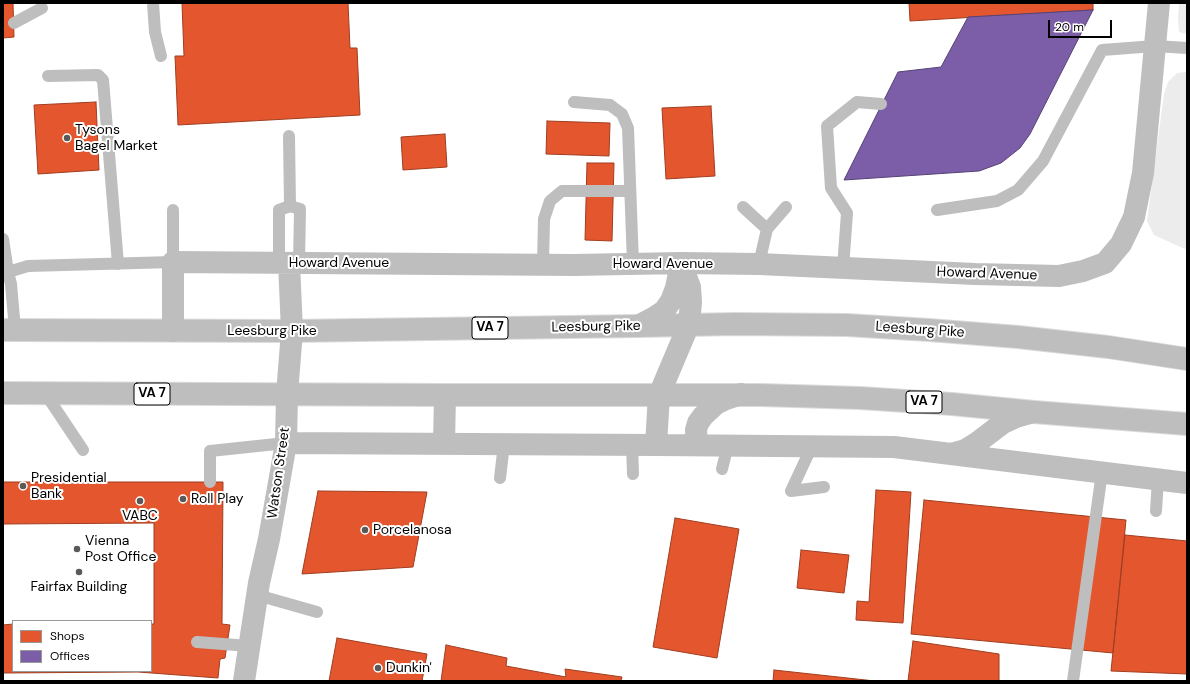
<!DOCTYPE html>
<style>
body{margin:0}
#map{position:relative;width:1190px;height:684px;overflow:hidden;background:#fff;font-family:"DM Sans",sans-serif}
canvas{display:block}
.frame{position:absolute;inset:0;border:4px solid #000;pointer-events:none}
.legend{position:absolute;left:12px;top:620px;width:140px;height:52px;box-sizing:border-box;background:#fff;border:1px solid #999;margin:0;padding:5px 7px;list-style:none;font-size:12px;color:#000}
.legend li{display:flex;align-items:center;gap:8px;height:20px}
.legend b{width:20px;border:1px solid #999}
.scale{position:absolute;left:1048px;top:20px;width:64px;height:18px;box-sizing:border-box;border:2px solid #000;border-top:0;padding-left:5px;font-size:12px;line-height:14px;white-space:nowrap;color:#000;-webkit-text-stroke:3px #fff;paint-order:stroke}
</style>
<div id="map">
<canvas width="1190" height="684"></canvas>
<div class="frame"></div>
<ul class="legend">
<li><b style="height:11px;background:#e4572e"></b>Shops</li>
<li><b style="height:11px;background:#7b5ea7"></b>Offices</li>
</ul>
<div class="scale">20 m</div>
</div>
<script>
const context = document.querySelector('canvas').getContext('2d');
context.lineJoin = 'round';
function fill(path, color) {
  context.fillStyle = color;
  context.fill(path, 'evenodd');
}
function shape(rows) {
  const path = new Path2D();
  for (const r of rows) {
    path.moveTo(r[0], r[1]);
    for (let i = 2; i < r.length; i += 2) path.lineTo(r[i], r[i + 1]);
  }
  return path;
}
function strokePath(path, color, width, dash) {
  context.strokeStyle = color;
  context.lineWidth = width;
  context.lineCap = dash ? 'butt' : 'round';
  context.setLineDash(dash || []);
  context.stroke(path);
}
function write(font, color, halo, rows, align = 'center') {
  context.font = font + ' "DM Sans",sans-serif';
  context.lineWidth = 4;
  context.setLineDash([]);
  context.textBaseline = 'middle';
  context.strokeStyle = halo;
  context.fillStyle = color;
  for (const [text, x, y, turn = 0] of rows) {
    context.save();
    context.translate(x, y);
    context.rotate((+turn || 0) * Math.PI / 180);
    context.textAlign = isNaN(turn) ? turn : align;
    if (halo) context.strokeText(text, 0, 0);
    context.fillText(text, 0, 0);
    context.restore();
  }
}
const green = shape([
 [1179,3,1187,3,1187,34,1179,32,1178,17],
 [1187,72,1187,250,1154,235,1147,221,1164,94,1168,82,1177,73]
]);
const shops = shape([
 [3,3,13,3,14,37,3,38,3,3],
 [182,3,348,3,350,48,357,48,360,115,178,125,175,56,184,56,182,3],
 [909,3,1093,3,1093,10,910,21,909,3],
 [96,102,99,170,38,174,34,105,96,102],
 [711,106,715,176,666,179,662,108,711,106],
 [547,121,610,123,609,156,546,154,547,121],
 [445,134,447,167,403,170,401,137,445,134],
 [587,163,614,163,612,241,585,240,587,163],
 [3,482,223,482,222,624,230,625,225,658,220,659,218,678,138,672,3,673,3,482],
 [13,621,151,621,151,671,13,671,13,621],
 [876,490,911,492,903,623,856,620,857,601,869,602,876,490],
 [318,491,427,492,413,567,302,574,318,491],
 [924,500,1126,520,1113,653,911,634,924,500],
 [675,518,739,529,717,658,653,647,675,518],
 [154,523,154,624,151,624,151,621,13,621,13,624,3,625,3,524,154,523],
 [1125,535,1187,541,1187,674,1111,671,1125,535],
 [801,550,849,555,844,593,797,588,801,550],
 [337,638,427,654,422,681,329,681,337,638],
 [913,641,999,654,999,681,908,681,913,641],
 [446,645,507,658,506,666,566,677,565,669,622,677,621,681,441,681,446,645],
 [774,670,875,681,773,681,774,670]
]);
const offices = shape([
 [1093,10,1030,134,1020,148,1001,163,979,171,844,180,898,72,941,67,968,17,1093,10]
]);
const service = shape([
 [153,3,155,32,161,56],
 [14,23,42,8],
 [48,76,98,75,103,80,118,264],
 [574,102,610,105,622,114,628,128,633,264],
 [289,136,290,206],
 [743,207,767,229,786,207],
 [937,210,997,201,1018,190,1043,161,1102,50,1155,46,1187,48],
 [3,239,8,272],
 [279,263,279,210,290,206,300,209,299,263],
 [543,264,544,219,550,201,562,191,630,191],
 [759,264,767,229],
 [843,268,847,213,831,188,827,126,857,102,881,104],
 [15,330,11,284,8,272,28,266,173,262,173,210],
 [45,393,83,450],
 [632,445,633,474],
 [722,469,728,445],
 [500,478,504,444],
 [210,482,210,451,286,443],
 [791,491,812,446],
 [791,491,824,487],
 [1156,511,1158,479],
 [257,595,317,612],
 [197,642,249,646],
 [1073,681,1102,472]
]);
const minor = shape([
 [638,326,655,317,664,311,671,301,676,288,681,263],
 [173,331,173,262,574,265,681,263,759,264,975,274,1059,276,1083,271,1105,263,1121,244,1134,217,1143,173,1159,3],
 [286,443,656,445,894,447,1187,483],
 [444,444,445,395],
 [656,445,659,395,689,324,691,302,690,287,681,263],
 [697,445,696,430,698,423,703,416,716,404,726,399,741,394],
 [951,454,965,450,978,442,1003,423,1016,417,1034,412],
 [244,681,259,583,269,539,286,443,287,394,292,331,289,263]
]);
const trunk = shape([
 [3,330,292,331,638,326,735,324,847,325,929,330,1018,337,1108,347,1187,359],
 [3,393,445,395,761,395,860,398,952,404,1034,412,1187,424]
]);
const markers = [
 [67,138,4,"#595959"],
 [23,486,4,"#595959"],
 [183,499,4,"#595959"],
 [140,501,4,"#595959"],
 [365,530,4,"#595959"],
 [77,549,4,"#595959"],
 [79,572,4,"#595959"],
 [378,668,4,"#595959"]
];
const shields = [
 [490,328,36],
 [152,394,36],
 [924,402,36]
];
const shieldNames = [
 ["VA 7",490,328],
 ["VA 7",152,394],
 ["VA 7",924,402]
];
const poiNames = [
 ["Tysons",75,130],
 ["Bagel Market",75,146],
 ["Presidential",31,478],
 ["Bank",31,494],
 ["Roll Play",191,499],
 ["VABC",140,516,"center"],
 ["Porcelanosa",373,530],
 ["Vienna",85,541],
 ["Post Office",85,557],
 ["Fairfax Building",79,587,"center"],
 ["Dunkin'",386,668]
];
const streetNames = [
 ["Howard Avenue",339,263],
 ["Howard Avenue",663,264],
 ["Howard Avenue",987,274,2],
 ["Leesburg Pike",596,327,-1],
 ["Leesburg Pike",920,330,4],
 ["Leesburg Pike",272,331],
 ["Watson Street",279,473,-82]
];
fill(green, '#ececec');
fill(shops, '#e4572e');
strokePath(shops, '#a03d20', 1);
fill(offices, '#7b5ea7');
strokePath(offices, '#564275', 1);
strokePath(trunk, '#dbdbdb', 24);
strokePath(service, '#bebebe', 12);
strokePath(minor, '#bebebe', 22);
strokePath(trunk, '#bebebe', 22);
for (const [x, y, r, color] of markers) {
  const dot = new Path2D();
  dot.arc(x, y, r, 0, 2 * Math.PI);
  context.fillStyle = color;
  context.fill(dot);
  strokePath(dot, '#fff', 1.5);
}
for (const [x, y, w] of shields) {
  const box = new Path2D();
  box.roundRect(x - w / 2, y - 11, w, 22, 3);
  context.fillStyle = '#fff';
  context.fill(box);
  strokePath(box, '#000', 1);
}
write('bold 13px', '#000', null, shieldNames);
write('14px', '#000', '#fff', poiNames, 'left');
write('14px', '#000', '#fff', streetNames);
</script>
